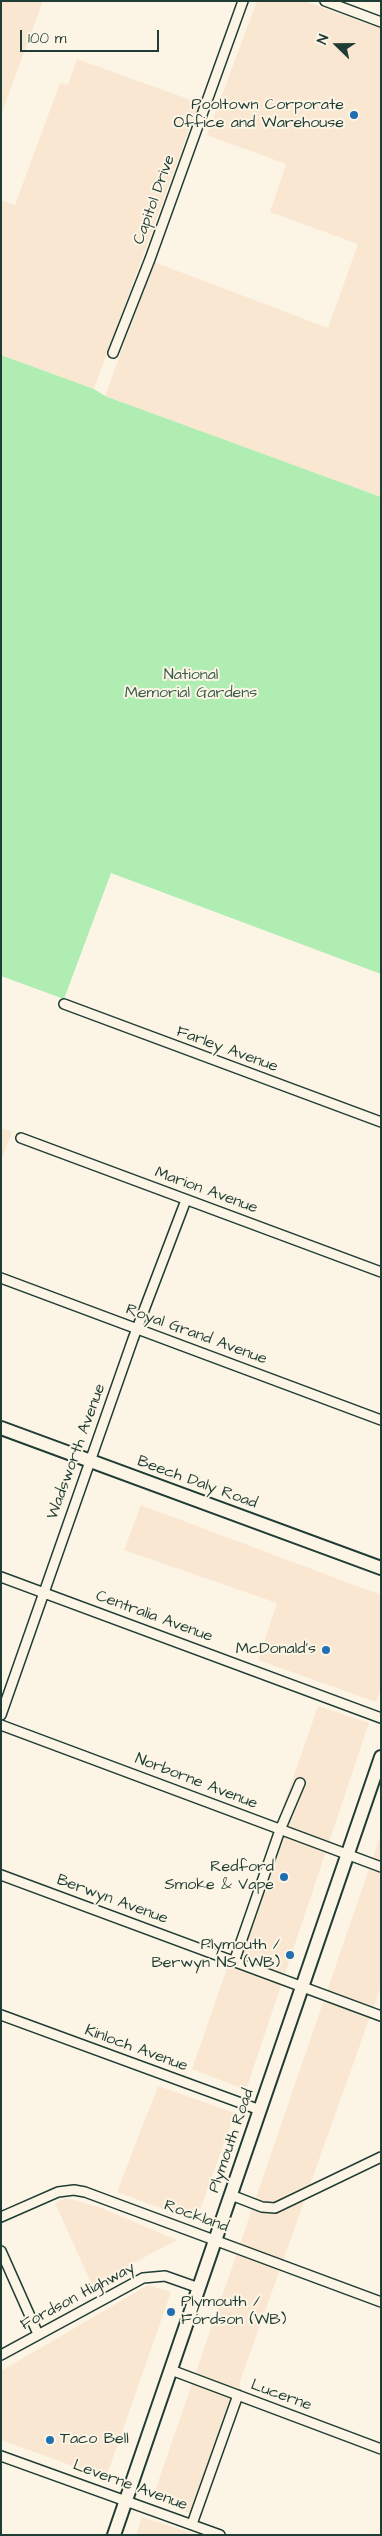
<!DOCTYPE html>
<style>
body{margin:0}
#map{position:relative;width:382px;height:2536px;overflow:hidden;background:#fcf5e5;font-family:"Architects Daughter",sans-serif}
canvas{display:block}
.frame{position:absolute;inset:0;border:2px solid #1f3d34;pointer-events:none}
.north{position:absolute;left:312px;top:20px;width:50px;height:50px;-webkit-text-stroke:4px #fcf5e5;paint-order:stroke;rotate:292deg;font-size:14px;font-weight:700;line-height:20px;text-align:center;color:#1f3d34}
.north::after{content:'';display:block;margin:auto;width:18px;height:22px;background:#1f3d34;clip-path:polygon(50% 0,100% 100%,50% 72%,0 100%)}
.scale{position:absolute;left:20px;top:30px;width:139px;height:22px;box-sizing:border-box;border:2px solid #1f3d34;border-top:0;padding-left:6px;font-size:15px;line-height:18px;white-space:nowrap;color:#1f3d34;-webkit-text-stroke:4px #fcf5e5;paint-order:stroke}
</style>
<div id="map">
<canvas width="382" height="2536"></canvas>
<div class="frame"></div>
<div class="north">N</div>
<div class="scale">100 m</div>
</div>
<script>
const context = document.querySelector('canvas').getContext('2d');
context.lineJoin = 'round';
function fill(path, color) {
  context.fillStyle = color;
  context.fill(path, 'evenodd');
}
function shape(rows) {
  const path = new Path2D();
  for (const r of rows) {
    path.moveTo(r[0], r[1]);
    for (let i = 2; i < r.length; i += 2) path.lineTo(r[i], r[i + 1]);
  }
  return path;
}
function strokePath(path, color, width, dash) {
  context.strokeStyle = color;
  context.lineWidth = width;
  context.lineCap = dash ? 'butt' : 'round';
  context.setLineDash(dash || []);
  context.stroke(path);
}
function write(font, color, halo, rows, align = 'center') {
  context.font = font + ' "Architects Daughter",sans-serif';
  context.lineWidth = 4;
  context.setLineDash([]);
  context.textBaseline = 'middle';
  context.strokeStyle = halo;
  context.fillStyle = color;
  for (const [text, x, y, turn = 0] of rows) {
    context.save();
    context.translate(x, y);
    context.rotate((+turn || 0) * Math.PI / 180);
    context.textAlign = isNaN(turn) ? turn : align;
    if (halo) context.strokeText(text, 0, 0);
    context.fillText(text, 0, 0);
    context.restore();
  }
}
const built = shape([
 [1,1,43,1,1,115],
 [257,1,304,1,381,29,381,497,105,396,154,262,328,328,358,244,270,212,286,164,207,135],
 [77,59,199,103,94,389,1,355,1,200,15,205,60,83,68,85],
 [1,1128,12,1132,1,1161],
 [141,1505,381,1595,381,1689,376,1702,258,1660,277,1603,124,1550],
 [318,1706,369,1723,246,2090,192,2069],
 [381,1834,381,1986,240,2381,241,2404,201,2518,153,2497],
 [158,2086,235,2113,196,2221,117,2192],
 [66,2198,99,2207,177,2240,92,2285,55,2203],
 [148,2285,171,2292,106,2478,1,2440,1,2371],
 [142,2517,195,2534,199,2535,136,2535]
]);
const green = shape([
 [1,355,94,389,105,396,381,497,381,974,111,873,64,999,1,976]
]);
const minor = shape([
 [325,1,381,22],
 [113,353,150,259,243,1],
 [64,1004,381,1122],
 [21,1138,381,1272],
 [1,1278,381,1420],
 [1,1577,381,1718],
 [1,1715,133,1339,186,1200],
 [1,1725,381,1867],
 [1,1875,381,2016],
 [234,1962,280,1830,300,1783],
 [1,2015,260,2110],
 [231,2195,262,2207,275,2208,381,2157],
 [1,2217,58,2192,74,2190,85,2192,381,2302],
 [1,2251,38,2334],
 [1,2355,143,2278,165,2276,199,2288],
 [171,2370,381,2449],
 [1,2456,220,2535],
 [192,2524,238,2395]
]);
const secondary = shape([
 [1,1428,381,1568],
 [114,2535,381,1757]
]);
const markers = [
 [354,115,5,"#1f6fb2"],
 [326,1650,5,"#1f6fb2"],
 [284,1877,5,"#1f6fb2"],
 [290,1955,5,"#1f6fb2"],
 [171,2312,5,"#1f6fb2"],
 [50,2440,5,"#1f6fb2"]
];
const poiNames = [
 ["Pooltown Corporate",344,106],
 ["Office and Warehouse",344,124],
 ["McDonald's",316,1650],
 ["Redford",274,1868],
 ["Smoke & Vape",274,1886],
 ["Plymouth /",280,1946],
 ["Berwyn NS (WB)",280,1964],
 ["Plymouth /",181,2303,"left"],
 ["Fordson (WB)",181,2321,"left"],
 ["Taco Bell",60,2440,"left"]
];
const streetNames = [
 ["Capitol Drive",155,200,-70],
 ["Farley Avenue",227,1050,20],
 ["Marion Avenue",206,1191,20],
 ["Royal Grand Avenue",196,1335,20],
 ["Wadsworth Avenue",77,1452,-70],
 ["Beech Daly Road",197,1483,20],
 ["Centralia Avenue",154,1617,20],
 ["Norborne Avenue",196,1782,21],
 ["Berwyn Avenue",112,1900,20],
 ["Kinloch Avenue",136,2049,20],
 ["Plymouth Road",232,2141,-71],
 ["Rockland",196,2217,20],
 ["Fordson Highway",78,2297,-28],
 ["Lucerne",281,2396,20],
 ["Leverne Avenue",130,2486,20]
];
const parkNames = [
 ["National",191,676],
 ["Memorial Gardens",191,694]
];
fill(built, '#fae7d1');
fill(green, '#b0edb3');
strokePath(minor, '#1f3d34', 12);
strokePath(secondary, '#1f3d34', 16);
strokePath(minor, '#fcf5e5', 9);
strokePath(secondary, '#fcf5e5', 12);
for (const [x, y, r, color] of markers) {
  const dot = new Path2D();
  dot.arc(x, y, r, 0, 2 * Math.PI);
  context.fillStyle = color;
  context.fill(dot);
  strokePath(dot, '#fcf5e5', 2);
}
write('16px', '#1f3d34', '#fcf5e5', poiNames, 'right');
write('16px', '#1f3d34', '#fcf5e5', streetNames);
write('16px', '#3c604d', '#fcf5e5', parkNames);
</script>
